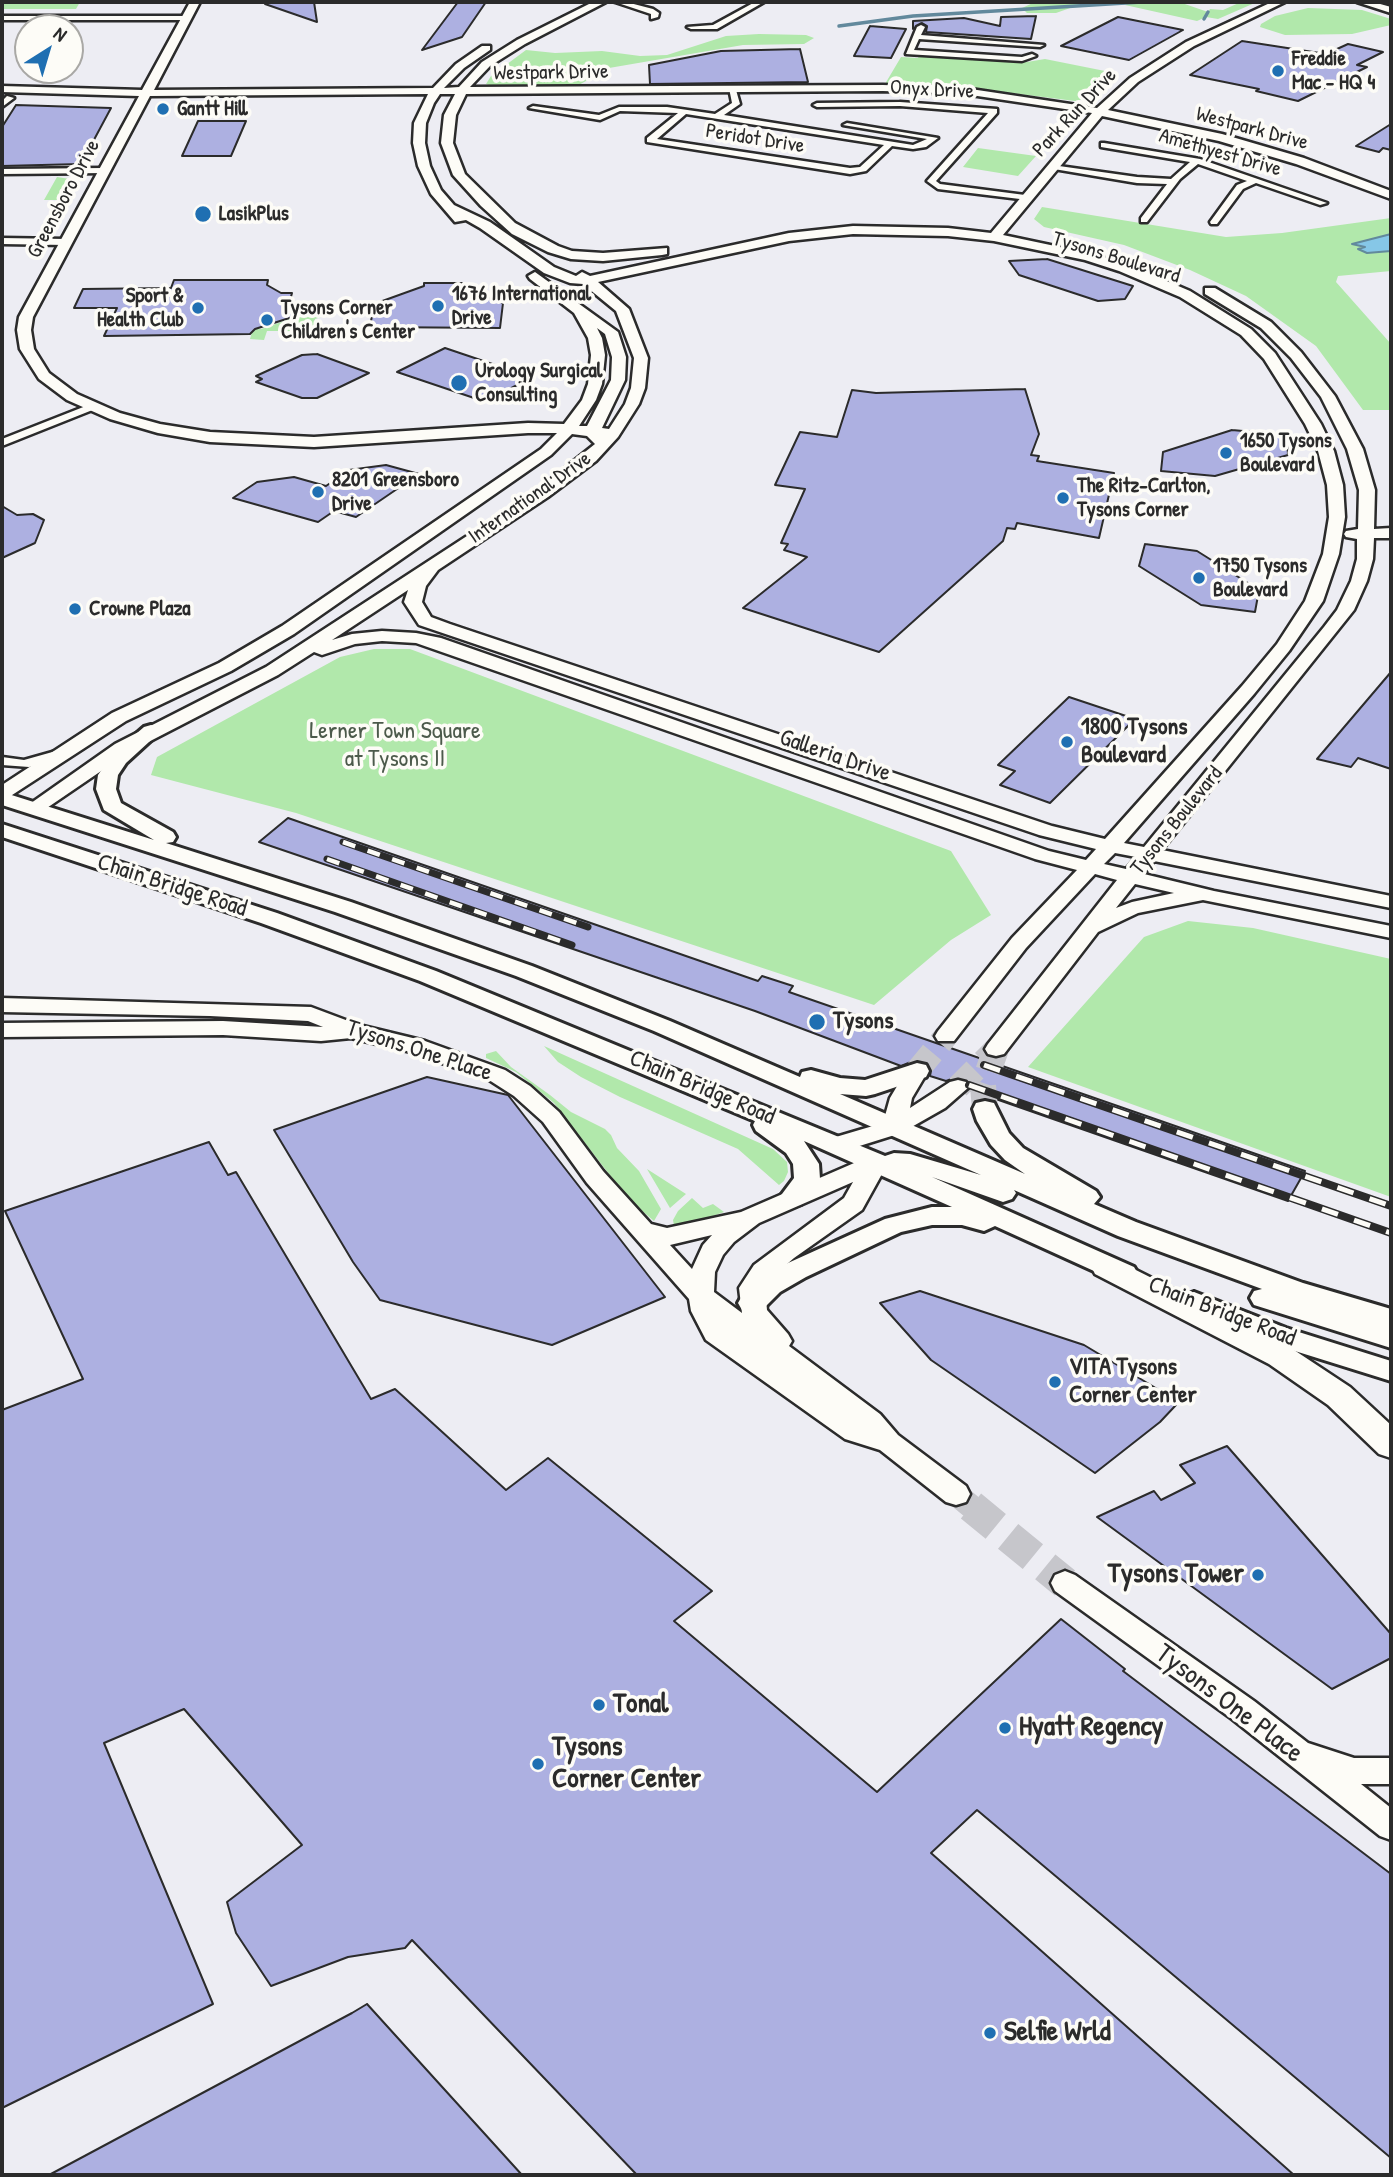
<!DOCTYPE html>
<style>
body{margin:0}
#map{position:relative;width:1393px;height:2177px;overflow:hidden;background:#ededf3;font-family:"Patrick Hand",sans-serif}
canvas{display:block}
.frame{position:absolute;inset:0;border:4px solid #2b2b2b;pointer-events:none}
.north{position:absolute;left:14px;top:14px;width:70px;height:70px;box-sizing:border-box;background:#fdfcf7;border:2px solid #a9a8a5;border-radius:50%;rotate:37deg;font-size:19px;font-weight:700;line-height:28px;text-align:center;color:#2b2b2b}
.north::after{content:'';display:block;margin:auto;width:24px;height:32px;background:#1f6fb2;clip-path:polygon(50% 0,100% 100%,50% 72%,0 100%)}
</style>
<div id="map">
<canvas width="1393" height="2177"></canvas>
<div class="frame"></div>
<div class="north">N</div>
</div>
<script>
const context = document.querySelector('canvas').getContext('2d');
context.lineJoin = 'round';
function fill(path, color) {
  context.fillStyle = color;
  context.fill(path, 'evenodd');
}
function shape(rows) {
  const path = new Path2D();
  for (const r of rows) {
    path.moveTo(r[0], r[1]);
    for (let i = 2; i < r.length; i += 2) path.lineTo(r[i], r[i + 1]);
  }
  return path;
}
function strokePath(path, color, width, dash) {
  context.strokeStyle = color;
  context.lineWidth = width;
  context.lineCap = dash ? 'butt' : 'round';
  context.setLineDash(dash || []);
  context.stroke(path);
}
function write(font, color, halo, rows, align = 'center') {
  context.font = font + ' "Patrick Hand",sans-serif';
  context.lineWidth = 7;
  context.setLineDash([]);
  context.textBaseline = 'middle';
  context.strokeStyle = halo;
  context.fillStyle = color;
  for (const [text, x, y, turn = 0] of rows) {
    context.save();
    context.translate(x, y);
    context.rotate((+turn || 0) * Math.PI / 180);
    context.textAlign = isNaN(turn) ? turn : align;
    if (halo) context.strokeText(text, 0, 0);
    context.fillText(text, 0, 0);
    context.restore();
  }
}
const green = shape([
 [2,2,80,2,76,9,2,9],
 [1035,2,1125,2,1073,7,1056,13,1027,13,1022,8],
 [1132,2,1179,2,1208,12,1210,9,1223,10,1241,2,1257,2,1218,19,1206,17,1197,21,1125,5],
 [1308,8,1362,10,1391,19,1391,25,1352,34,1285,35,1260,27,1261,24,1275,16],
 [759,34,806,35,814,38,804,44,743,45,609,68,577,86,498,88,486,84,491,76,526,50,555,53,602,51,640,56,667,55,726,36],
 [919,55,1027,62,1045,59,1110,72,1114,75,1086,99,1075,101,963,87,885,84,901,57,918,58],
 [978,148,1036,156,1018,176,963,167],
 [57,177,76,180,64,200,44,200],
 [1042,207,1226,237,1282,233,1391,218,1391,271,1338,276,1336,282,1391,344,1391,410,1363,410,1316,346,1246,296,1190,270,1124,245,1044,227,1034,219],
 [318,311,327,315,315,319,313,331,267,331,264,340,250,339,253,329,261,329,290,319,291,314],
 [374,649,410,649,951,851,991,915,951,940,874,1005,296,813,151,775,157,757,340,657],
 [1188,921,1253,928,1391,959,1391,1197,1028,1067,1144,937],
 [544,1046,773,1149,787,1162,788,1172,784,1181,779,1185,738,1149,620,1097,581,1077,558,1062],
 [496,1051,511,1067,550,1095,571,1112,605,1129,611,1135,617,1148,639,1171,661,1209,654,1221,629,1200,554,1103,516,1072,486,1058,486,1054],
 [647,1169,686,1194,670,1208],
 [692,1198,703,1208,713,1204,724,1212,682,1227,674,1226,673,1220,678,1211]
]);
const water = shape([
 [1391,234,1391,251,1367,253,1358,249,1365,247,1352,244,1391,234]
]);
const stream = shape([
 [1204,19,1208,12],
 [839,26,913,16,1142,2]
]);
const building = shape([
 [265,2,314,2,317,22,265,4,265,2],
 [458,2,486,2,462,37,422,50,458,2],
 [1036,16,1031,39,926,32,927,26,922,23,913,29,913,21,964,18,1000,26,1001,17,1036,16],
 [1118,17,1183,30,1129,60,1061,46,1118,17],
 [870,26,906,29,891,58,854,56,870,26],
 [1242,41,1326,54,1348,44,1383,52,1357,65,1367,67,1298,101,1256,91,1259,89,1190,75,1242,41],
 [800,49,808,82,650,84,649,65,721,51,800,49],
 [16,105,111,108,81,164,2,166,2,127,16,105],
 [198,121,246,121,231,156,182,156,198,121],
 [1391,124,1391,150,1383,148,1379,152,1356,146,1391,124],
 [1047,259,1133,286,1125,299,1098,301,1019,275,1009,261,1047,259],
 [174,280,268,280,267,285,281,293,292,293,288,308,302,314,255,329,250,334,104,336,117,308,74,308,83,289,171,288,174,280],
 [424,283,462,283,461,286,503,303,500,328,370,327,374,304,424,286,424,283],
 [445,348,525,375,518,378,525,381,490,399,477,399,397,372,445,348],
 [317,354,369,373,317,398,302,398,256,382,262,379,256,376,302,355,317,354],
 [1025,389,1039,434,1031,455,1039,456,1037,461,1114,473,1099,538,1017,523,1015,529,1007,528,1003,541,879,652,743,608,807,557,784,550,788,544,781,543,805,489,775,485,800,432,837,437,852,390,876,393,1025,389],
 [1232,430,1287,435,1288,455,1215,476,1161,471,1163,452,1232,430],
 [386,465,419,474,356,517,334,511,318,522,233,498,257,482,294,477,326,486,349,470,386,465],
 [2,506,17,515,33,514,44,520,35,543,2,558,2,506],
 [1145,544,1197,551,1259,590,1255,612,1201,605,1139,566,1145,544],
 [1391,672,1391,769,1358,758,1351,767,1317,759,1391,672],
 [1069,697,1135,719,1050,803,1000,785,1015,771,998,765,1069,697],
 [288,818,758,981,762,976,793,986,789,992,1305,1171,1288,1201,970,1090,971,1086,967,1079,957,1077,946,1081,930,1076,931,1070,927,1062,916,1060,901,1066,755,1011,259,842,288,818],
 [427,1077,508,1095,665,1297,552,1345,380,1300,353,1262,274,1130,427,1077],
 [209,1142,228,1175,236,1172,371,1399,395,1389,506,1490,548,1458,712,1591,674,1621,877,1792,1061,1619,1125,1669,1123,1671,1391,1874,1391,2158,977,1810,931,1853,1294,2175,637,2175,412,1940,405,1948,348,1957,271,1986,236,1933,227,1902,302,1845,184,1709,104,1743,213,2004,2,2108,2,1410,83,1379,5,1211,209,1142],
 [920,1291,1084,1345,1159,1390,1176,1405,1160,1422,1095,1473,931,1360,880,1303,920,1291],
 [1227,1446,1391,1634,1391,1658,1332,1689,1097,1517,1154,1491,1161,1500,1195,1483,1180,1465,1227,1446],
 [367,2004,522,2175,49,2175,352,2013,367,2004]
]);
const secondaryTunnelFar1 = shape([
 [917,1071,946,1036],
 [958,1087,996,1049],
 [956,1494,973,1508]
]);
const secondaryTunnel = shape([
 [971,1506,1065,1583]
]);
const primaryTunnel = shape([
 [985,1109,983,1086,996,1049]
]);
const street = shape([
 [615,2,626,2,653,9,659,13,658,17,651,19,651,14,615,2],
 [755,2,764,2,717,29,691,29,687,27,713,25,755,2],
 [2,16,186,16,190,18,186,20,2,20,2,16],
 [921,25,925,27,921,35,1044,45,1040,47,919,39,914,50,1022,57,1032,54,1036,56,1022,61,906,54,917,27,921,25],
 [729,88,736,90,740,104,724,115,913,145,927,139,843,125,847,123,938,138,926,147,913,149,892,146,866,171,850,174,647,142,647,138,678,113,620,111,600,120,529,108,533,106,599,115,619,107,667,107,715,114,732,103,729,88],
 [686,114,884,145,860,167,850,168,657,139,686,114],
 [7,96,14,98,2,107,2,101,7,96],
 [900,102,997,109,997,113,936,181,940,184,1025,195,1029,198,1028,200,938,189,927,181,988,113,900,106,817,107,813,105,817,103,900,102],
 [1104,143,1200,159,1327,203,1320,205,1256,183,1243,189,1217,224,1211,224,1210,222,1237,185,1247,181,1198,164,1180,179,1147,222,1141,222,1141,218,1167,184,1137,183,1048,168,1052,165,1137,177,1171,179,1190,162,1101,147,1101,143,1104,143],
 [103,168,106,169,106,173,2,174,2,169,103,168],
 [2,238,66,239,71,242,66,245,2,244,2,238],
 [91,404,96,407,95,409,2,446,2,439,91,404],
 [56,751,61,752,61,758,29,767,2,765,2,757,24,760,56,751]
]);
const secondary = shape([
 [190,2,200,2,154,90,433,88,456,64,482,46,490,46,490,50,464,68,444,88,459,87,482,62,517,40,593,2,606,2,525,44,490,66,470,87,883,85,964,88,1097,108,1130,78,1186,42,1272,2,1285,2,1194,46,1138,82,1108,110,1222,134,1304,158,1391,191,1391,199,1296,164,1219,141,1102,116,1003,235,1088,253,1129,265,1190,291,1251,329,1275,353,1321,424,1334,451,1343,485,1345,517,1339,554,1323,601,1289,651,1254,694,1124,843,1144,847,1324,627,1337,610,1351,581,1357,559,1357,539,1346,537,1344,534,1346,531,1358,529,1359,490,1347,449,1321,397,1291,358,1261,328,1205,294,1205,288,1215,288,1271,322,1301,352,1335,396,1363,449,1375,490,1374,529,1391,528,1391,538,1374,538,1373,559,1367,581,1354,610,1162,850,1391,896,1391,908,1154,861,1144,874,1214,891,1391,926,1391,938,1203,900,1138,913,1098,932,1004,1054,996,1056,988,1054,985,1049,988,1044,1117,880,1095,874,1026,948,954,1041,938,1041,935,1036,938,1031,1012,938,1077,870,1035,859,416,643,382,641,355,644,322,655,314,652,278,675,129,752,41,812,34,814,24,808,115,744,266,667,536,491,595,444,587,436,572,434,551,455,294,634,231,671,126,721,9,797,2,799,2,785,112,713,219,663,282,626,541,449,557,433,528,433,314,447,210,442,158,433,110,419,67,400,39,379,20,349,17,330,19,317,139,96,2,92,2,86,142,90,190,2],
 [883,91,964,94,1092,113,991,233,948,228,853,226,789,233,590,276,582,272,576,276,554,267,490,222,454,205,441,190,430,166,425,143,426,123,434,103,440,94,455,94,444,115,441,143,453,175,481,206,512,234,548,252,571,259,603,261,662,255,667,254,667,248,603,253,572,251,558,246,515,223,465,174,453,143,456,115,466,94,883,91],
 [428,94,414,123,413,143,418,166,431,194,455,222,466,220,480,228,544,273,570,283,583,284,616,311,634,358,631,388,625,404,609,429,602,428,625,380,626,357,618,332,535,272,528,276,530,279,574,313,588,338,591,355,588,384,582,400,564,424,528,423,314,437,210,432,160,424,120,413,77,394,49,373,34,349,31,330,33,317,150,96,428,94],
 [853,234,948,236,994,241,1085,260,1119,271,1180,297,1241,335,1264,359,1305,424,1318,451,1327,485,1329,517,1323,554,1305,601,1277,644,1242,686,1105,839,1052,826,450,624,431,617,422,602,426,586,438,570,548,497,596,461,618,437,639,404,645,388,648,358,629,309,598,282,789,241,853,234],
 [597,328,605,334,612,357,611,380,587,426,579,426,596,400,602,384,605,355,602,338,597,328],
 [408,590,404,602,419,625,1039,835,1096,849,1086,860,1049,851,441,638,416,633,382,631,352,634,332,640,408,590],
 [1115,853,1136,857,1126,869,1104,864,1115,853],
 [1135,884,1174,893,1132,902,1116,908,1135,884],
 [1357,2,1373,2,1391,7,1391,13,1357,2],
 [2,998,311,1007,359,1025,425,1041,505,1070,530,1086,559,1112,603,1171,651,1224,667,1228,741,1212,868,1157,876,1155,884,1157,888,1163,862,1210,794,1258,772,1277,765,1289,767,1310,788,1334,792,1341,789,1346,880,1414,898,1435,966,1486,970,1494,966,1502,956,1505,946,1502,880,1450,845,1439,706,1340,691,1311,689,1299,587,1183,543,1122,514,1096,489,1080,411,1052,351,1038,321,1041,223,1035,2,1037,2,1023,223,1021,323,1027,308,1021,210,1016,2,1012,2,998],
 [853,1182,844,1198,754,1265,739,1288,742,1313,714,1292,715,1272,723,1255,734,1242,759,1223,853,1182],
 [712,1235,703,1245,692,1269,670,1245,712,1235],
 [917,1064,925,1066,928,1071,912,1098,910,1108,950,1082,958,1080,966,1082,969,1087,945,1108,901,1133,837,1153,829,1151,825,1145,829,1139,883,1123,890,1098,909,1066,917,1064],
 [1065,1571,1075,1575,1254,1701,1308,1743,1354,1758,1391,1758,1391,1784,1361,1784,1391,1808,1391,1840,1380,1836,1232,1719,1055,1591,1051,1583,1055,1575,1065,1571]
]);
const primary = shape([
 [151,725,158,727,161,731,126,763,118,775,116,789,121,803,173,832,176,837,173,842,166,843,351,902,532,966,670,1021,800,1077,802,1072,811,1070,840,1078,865,1080,917,1063,926,1065,929,1071,926,1077,875,1094,866,1096,840,1094,1025,1174,1005,1160,991,1145,977,1121,973,1109,976,1103,985,1101,994,1103,1009,1133,1023,1148,1096,1191,1100,1197,1094,1204,1136,1222,1303,1283,1391,1309,1391,1348,1254,1305,1250,1298,1254,1291,1262,1289,1118,1236,1014,1190,1016,1193,1012,1199,1003,1202,932,1177,1134,1267,1138,1274,1134,1281,1125,1284,1116,1281,995,1226,984,1231,962,1225,932,1225,901,1232,806,1277,780,1292,762,1310,752,1313,742,1310,738,1303,742,1296,760,1278,788,1263,885,1219,932,1207,952,1207,804,1141,819,1164,820,1179,801,1204,792,1207,783,1204,779,1198,794,1178,793,1164,786,1153,756,1131,753,1125,755,1121,420,981,261,923,2,837,2,824,277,913,436,971,885,1156,894,1153,910,1154,981,1175,654,1031,516,976,335,912,2,805,2,792,154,840,104,810,96,789,98,775,112,755,144,727,151,725],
 [1194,1292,1286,1328,1391,1361,1391,1381,1266,1342,1184,1309,1180,1302,1184,1295,1194,1292]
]);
const highway = shape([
 [1106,1255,1291,1348,1350,1387,1391,1425,1391,1458,1379,1454,1328,1405,1269,1364,1095,1274,1091,1266,1095,1258,1106,1255]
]);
const railFar1 = shape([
 [343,842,588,927],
 [327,859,572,945]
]);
const rail = shape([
 [984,1065,1391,1206],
 [969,1085,1391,1233]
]);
const markers = [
 [1278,71,7,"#1f6fb2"],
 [163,109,7,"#1f6fb2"],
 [203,214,9,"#1f6fb2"],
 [438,306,7,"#1f6fb2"],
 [198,308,7,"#1f6fb2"],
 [267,320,7,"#1f6fb2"],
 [459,383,9,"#1f6fb2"],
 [1226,453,7,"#1f6fb2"],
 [318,492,7,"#1f6fb2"],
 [1063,498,7,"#1f6fb2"],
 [1199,578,7,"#1f6fb2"],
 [75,609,7,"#1f6fb2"],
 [1067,742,7,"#1f6fb2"],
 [817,1022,9,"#1f6fb2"],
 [1055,1382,7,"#1f6fb2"],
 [1258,1575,7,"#1f6fb2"],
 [599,1705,7,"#1f6fb2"],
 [1005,1728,7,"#1f6fb2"],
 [538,1764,7,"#1f6fb2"],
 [990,2033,7,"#1f6fb2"]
];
const farPoinames = [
 ["Freddie",1292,59],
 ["Mac - HQ 4",1292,83],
 ["Gantt Hill",177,109],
 ["LasikPlus",219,214],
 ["1676 International",452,294],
 ["Drive",452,318],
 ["Sport &",184,296,"right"],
 ["Health Club",184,320,"right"],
 ["Tysons Corner",281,308],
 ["Children's Center",281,332],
 ["Urology Surgical",475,371],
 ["Consulting",475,395],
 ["1650 Tysons",1240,441],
 ["Boulevard",1240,465],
 ["8201 Greensboro",332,480],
 ["Drive",332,504],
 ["The Ritz-Carlton,",1077,486],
 ["Tysons Corner",1077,510],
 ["1750 Tysons",1213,566],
 ["Boulevard",1213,590],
 ["Crowne Plaza",89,609]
];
const farStreetnames = [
 ["Westpark Drive",551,73,-1],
 ["Onyx Drive",932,90,3],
 ["Park Run Drive",1075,113,-47],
 ["Westpark Drive",1252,129,15],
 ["Peridot Drive",755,139,9],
 ["Amethyest Drive",1220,153,16],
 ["Greensboro Drive",64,199,-62],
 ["Tysons Boulevard",1116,258,17],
 ["International Drive",530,498,-35],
 ["Tysons Boulevard",1177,821,-51]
];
const poiNames = [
 ["1800 Tysons",1081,728],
 ["Boulevard",1081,756],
 ["Tysons",833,1022],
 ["VITA Tysons",1069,1368],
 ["Corner Center",1069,1396]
];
const parkNames = [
 ["Lerner Town Square",395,732],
 ["at Tysons II",395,760]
];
const streetNames = [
 ["Galleria Drive",835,756,19],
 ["Chain Bridge Road",172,886,18],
 ["Tysons One Place",419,1051,18],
 ["Chain Bridge Road",702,1088,23],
 ["Chain Bridge Road",1222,1312,21]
];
const nearPoinames = [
 ["Tysons Tower",1244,1575,"right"],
 ["Tonal",613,1705],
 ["Hyatt Regency",1019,1728],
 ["Tysons",552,1748],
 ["Corner Center",552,1780],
 ["Selfie Wrld",1004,2033]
];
const nearStreetnames = [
 ["Tysons One Place",1229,1704,37]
];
fill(green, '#b1e8ab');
fill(water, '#86c7e7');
strokePath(water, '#62899c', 2);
strokePath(stream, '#62899c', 3.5);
fill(building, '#adb0e1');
strokePath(building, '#2b2b2b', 2);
strokePath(secondaryTunnelFar1, '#c6c6cb', 24, [24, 12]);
strokePath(secondaryTunnel, '#c6c6cb', 32, [32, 16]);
strokePath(primaryTunnel, '#c6c6cb', 26, [26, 13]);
strokePath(street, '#2b2b2b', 5);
strokePath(secondary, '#2b2b2b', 5);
strokePath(primary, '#2b2b2b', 6);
strokePath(highway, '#2b2b2b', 5);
fill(street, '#fdfcf7');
fill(secondary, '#fdfcf7');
fill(primary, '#fdfcf7');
fill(highway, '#fdfcf7');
strokePath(railFar1, '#2b2b2b', 7);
strokePath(rail, '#2b2b2b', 8);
strokePath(railFar1, '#fdfcf7', 4.5, [13]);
strokePath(rail, '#fdfcf7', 5, [17]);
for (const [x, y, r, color] of markers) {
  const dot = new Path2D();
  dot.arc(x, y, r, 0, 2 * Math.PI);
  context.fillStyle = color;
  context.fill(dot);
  strokePath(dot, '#fdfcf7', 2.5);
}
write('bold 21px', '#2b2b2b', '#fdfcf7', farPoinames, 'left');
write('21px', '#2b2b2b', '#fdfcf7', farStreetnames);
write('bold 24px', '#2b2b2b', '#fdfcf7', poiNames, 'left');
write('24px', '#4c5a4b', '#fdfcf7', parkNames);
write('24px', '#2b2b2b', '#fdfcf7', streetNames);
write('bold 28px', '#2b2b2b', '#fdfcf7', nearPoinames, 'left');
write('28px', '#2b2b2b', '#fdfcf7', nearStreetnames);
</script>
